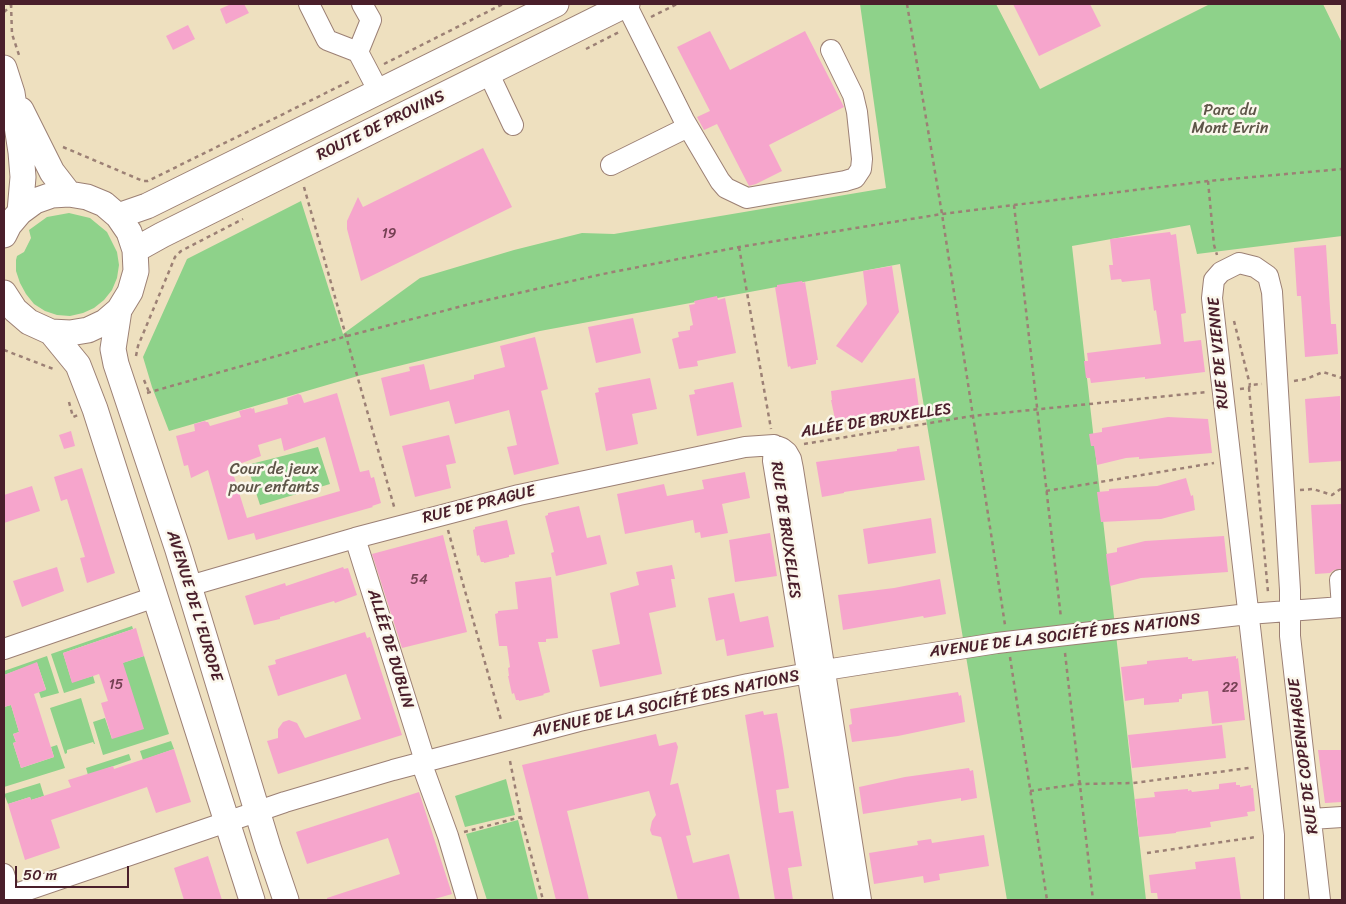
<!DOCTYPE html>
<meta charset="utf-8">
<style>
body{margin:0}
#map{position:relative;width:1346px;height:904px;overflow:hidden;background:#eee0bf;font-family:Sriracha,sans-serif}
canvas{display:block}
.frame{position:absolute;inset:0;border:5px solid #4a1f2b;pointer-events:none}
.scale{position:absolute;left:15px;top:866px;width:114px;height:22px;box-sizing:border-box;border:2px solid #4a1f2b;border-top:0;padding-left:6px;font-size:15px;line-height:18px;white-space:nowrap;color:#4a1f2b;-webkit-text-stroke:4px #fbf7ec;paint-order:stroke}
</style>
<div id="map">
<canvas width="1346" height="904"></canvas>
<div class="frame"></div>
<div class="scale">50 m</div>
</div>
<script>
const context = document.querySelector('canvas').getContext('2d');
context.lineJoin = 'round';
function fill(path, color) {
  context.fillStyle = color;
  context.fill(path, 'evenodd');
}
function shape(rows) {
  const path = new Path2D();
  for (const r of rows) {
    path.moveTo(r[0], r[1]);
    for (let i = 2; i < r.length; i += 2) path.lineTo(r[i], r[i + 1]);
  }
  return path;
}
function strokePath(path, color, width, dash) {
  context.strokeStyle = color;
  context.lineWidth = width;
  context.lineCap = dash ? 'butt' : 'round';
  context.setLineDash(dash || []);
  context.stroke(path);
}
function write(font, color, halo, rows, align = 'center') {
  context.font = font + ' Sriracha,sans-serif';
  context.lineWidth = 5;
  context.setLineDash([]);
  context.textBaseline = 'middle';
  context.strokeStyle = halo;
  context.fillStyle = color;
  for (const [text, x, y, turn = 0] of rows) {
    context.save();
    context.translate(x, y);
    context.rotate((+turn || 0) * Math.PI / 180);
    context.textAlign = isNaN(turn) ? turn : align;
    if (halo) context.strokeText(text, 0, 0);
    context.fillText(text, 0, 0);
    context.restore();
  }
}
const green = shape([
 [860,4,996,4,1040,89,1210,4,1323,4,1342,43,1342,236,1197,254,1190,225,1072,246,1146,900,1007,900,900,264,540,331,358,376,169,431,152,387,143,357,187,259,301,201,343,334,420,278,514,250,582,233,614,234,886,188],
 [69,213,90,218,107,232,117,252,119,265,117,278,112,290,104,300,94,308,83,313,70,316,57,315,45,311,34,304,26,294,20,283,16,271,16,260,17,256,24,252,31,238,29,230,47,217],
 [318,447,330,484,260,505,247,465],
 [132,626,133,629,63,653,72,682,93,676,95,683,64,693,51,654],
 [47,656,59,693,41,698,39,692,46,689,37,663,4,675,4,671],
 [144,656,169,734,103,755,93,722,105,718,112,739,122,663],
 [81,698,95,744,94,744,93,742,67,750,67,753,65,754,50,708],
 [11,705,19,732,13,734,16,742,13,743,21,768,54,757,51,747,57,745,65,768,4,787,4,707],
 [171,741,174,749,143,760,140,751],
 [129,754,131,760,88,775,86,768],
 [506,779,515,815,465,827,455,796],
 [40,783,44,796,31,800,30,797,8,804,4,794],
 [518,820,538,900,487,900,466,834]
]);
const building = shape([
 [231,4,244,4,249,13,226,24,220,9],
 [1013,4,1090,4,1101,26,1039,56],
 [188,25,195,39,173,50,166,36],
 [710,31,730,70,805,31,843,105,844,107,769,145,782,171,756,184,749,186,717,124,704,130,697,117,710,111,677,47],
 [483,148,512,207,361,281,347,229,347,221,358,197,363,207],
 [1170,232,1171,235,1176,234,1186,313,1181,314,1184,342,1201,340,1205,372,1145,379,1145,377,1091,383,1090,378,1086,378,1084,361,1088,361,1087,353,1161,344,1156,310,1154,311,1150,279,1122,282,1121,279,1111,280,1109,265,1113,265,1110,239],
 [1326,245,1331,324,1336,324,1338,354,1305,357,1301,296,1297,296,1294,248],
 [892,266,899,312,862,363,836,346,867,304,863,271],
 [802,281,803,283,805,282,818,360,816,360,816,364,791,369,790,366,788,367,775,287,777,287,777,285],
 [717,296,718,300,725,298,736,353,697,361,698,366,679,369,672,339,679,337,678,332,690,330,690,326,693,325,689,305,695,304,694,301],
 [633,318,641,353,596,363,588,327],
 [535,337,548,389,541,391,559,464,514,475,507,447,517,445,509,410,455,424,449,401,390,416,381,378,410,371,409,367,424,364,430,390,474,379,474,375,505,367,500,346],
 [650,378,657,409,632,414,638,444,606,451,595,393,599,392,598,388],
 [915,378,919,408,837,421,835,419,831,400,832,400,831,391],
 [733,382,742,427,697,436,689,395,695,394,694,390],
 [337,393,360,472,369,470,371,478,374,477,381,503,372,506,373,507,256,540,254,533,228,540,208,470,191,478,188,465,184,466,176,436,195,431,194,424,205,421,206,422,208,422,210,426,241,417,239,411,251,408,252,409,254,408,255,413,288,404,287,398,298,394,301,395,304,403],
 [325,437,340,491,247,518,231,467,261,456,258,445,281,438,284,451],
 [1340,396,1342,461,1309,463,1305,399],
 [1168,417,1208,419,1212,453,1139,459,1139,457,1126,458,1097,465,1094,446,1091,446,1089,434,1102,432,1102,428],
 [71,431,75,446,64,449,59,435],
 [449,435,456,463,446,465,451,488,415,497,402,446],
 [919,446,925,480,844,492,844,493,822,497,816,462,897,451,897,449],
 [82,468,115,573,87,583,80,558,85,557,67,499,61,501,54,477],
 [745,472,750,498,722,504,728,533,701,538,700,532,695,533,693,520,625,534,617,494,664,484,667,496,704,489,702,480],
 [1186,478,1191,496,1193,495,1195,510,1161,519,1101,522,1097,492,1109,491,1109,489,1157,486],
 [32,486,40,511,4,523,4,495],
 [1342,504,1342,569,1334,570,1330,573,1315,574,1311,505],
 [579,506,587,538,600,535,607,564,556,576,551,553,554,552,545,516,548,515,548,513],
 [931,518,936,553,868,564,863,529],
 [507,520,515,554,509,555,509,557,484,563,484,562,481,562,479,555,477,556,473,530,475,529,475,527],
 [770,533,777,576,735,582,729,540],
 [443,535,467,632,402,648,372,554],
 [1224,536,1228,572,1141,578,1110,586,1106,554,1117,552,1117,548,1145,541],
 [672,565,675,579,671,579,676,607,649,613,662,674,600,687,592,650,620,644,610,593,639,585,636,572],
 [57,567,64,591,22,607,13,581],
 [343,567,344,569,348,568,357,595,335,603,334,601,280,617,280,619,254,625,245,596,285,583,286,586],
 [551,577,558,638,546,639,546,642,538,642,550,692,543,694,544,695,519,701,519,700,516,700,514,693,512,694,508,676,509,676,508,668,510,667,507,646,499,646,495,614,498,613,498,611,518,609,515,582],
 [940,579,946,614,924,618,923,616,843,630,838,595,894,588],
 [734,593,740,622,768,616,774,647,727,656,724,639,716,641,708,598],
 [136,628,144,656,123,663,144,729,112,739,101,703,108,701,99,674,72,683,63,653],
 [365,632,367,638,370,637,402,735,278,774,267,741,278,738,278,729,283,722,289,720,297,723,305,738,361,719,346,674,278,696,268,666,276,664,275,660],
 [1236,656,1236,659,1238,658,1245,720,1212,724,1208,691,1182,694,1182,699,1179,699,1179,702,1144,705,1144,698,1125,701,1121,667,1147,664,1147,661,1188,657,1188,659,1192,659,1192,661],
 [37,662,46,690,34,694,54,757,21,768,13,743,16,742,13,734,19,732,11,705,4,707,4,675],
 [958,692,959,696,961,695,965,722,898,736,852,742,849,725,852,724,850,709],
 [763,711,764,715,777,713,783,748,789,788,776,790,779,813,793,811,802,866,788,868,793,900,775,900,745,715],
 [1222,725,1226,758,1132,768,1128,735],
 [656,734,659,746,676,742,678,747,670,785,678,783,691,835,686,836,693,863,729,854,740,900,678,900,661,837,652,835,650,830,652,821,656,815,649,791,567,811,589,900,556,900,522,765],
 [174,749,191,802,156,813,147,787,51,820,60,848,25,860,8,804,30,797,31,800,71,787,68,780,113,766,114,769],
 [1318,750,1342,750,1342,802,1325,803],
 [969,768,970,771,973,770,977,798,961,801,961,798,863,814,859,787,905,777],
 [1236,782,1236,785,1240,785,1240,787,1251,785,1251,788,1253,788,1255,811,1247,812,1248,816,1210,822,1211,827,1176,832,1176,833,1139,837,1135,799,1155,797,1154,792,1188,789,1188,791,1191,790,1192,792,1219,789,1219,784],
 [419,792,452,894,431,900,327,900,327,898,400,874,388,838,307,864,296,832],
 [984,835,989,866,939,874,940,880,924,883,923,876,874,884,869,853,918,845,917,841,931,839,932,843],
 [208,856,222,900,184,900,174,868],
 [1235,857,1241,900,1158,900,1157,893,1151,893,1149,875,1196,869,1195,862]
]);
const path = shape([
 [11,4,12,34,19,55],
 [907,4,942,214,1005,625],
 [4,12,12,5],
 [651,17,677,4],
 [586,49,621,31],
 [384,64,503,4],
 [63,147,143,181,148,181,352,80],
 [1208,181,1214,245,1217,255],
 [304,187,395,510],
 [1014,205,1061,618],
 [739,247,771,429],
 [1234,321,1250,385],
 [4,350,56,370],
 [136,356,138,346,175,257,181,251,243,219],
 [144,380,149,392],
 [1294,381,1306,379,1323,372,1342,378],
 [1249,388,1268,592],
 [1240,389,1249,388,1250,385,1262,384],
 [147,393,347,336,474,303,603,274,739,247,942,214,1208,181,1342,169],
 [69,402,73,417,78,415],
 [804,444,972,416,1207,392],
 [1300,490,1313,489,1332,495,1342,488],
 [1046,491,1214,463],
 [448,530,501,720],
 [1065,653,1093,900],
 [1010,657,1047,900],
 [510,761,521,817,543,900],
 [1030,791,1079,784,1133,783,1249,768],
 [464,832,521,817],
 [1147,853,1256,837]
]);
const minor = shape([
 [309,4,327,40,358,52,371,20,362,4],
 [626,4,684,120,720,181,726,188,747,198,845,181,855,178,861,169,862,159,857,112,853,95,831,50],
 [358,52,379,92],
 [488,72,513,125],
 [611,165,688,127],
 [774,445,773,461,844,900],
 [355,538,425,761],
 [1340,580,1342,607],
 [189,586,355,538,519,495,745,447,774,445,782,448,787,452,791,459,793,469,861,900],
 [4,649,155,597],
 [421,762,448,836,467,900],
 [1311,819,1342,817],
 [4,874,12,900],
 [10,896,285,802,393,770,579,721,748,684,825,670,997,643,1248,614,1342,607],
 [1274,900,1274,835,1212,298,1214,280,1221,272,1239,263,1255,267,1268,276,1272,292,1290,590,1290,636,1320,900]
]);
const major = shape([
 [4,68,12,93,21,152,23,177,20,212],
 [21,110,52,172,69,194],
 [118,216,147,206,556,4],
 [4,235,9,225,20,212,35,201,52,195,69,194,87,197,104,204,118,216,129,232,135,250,136,271,130,292,119,310,105,322,88,330,70,333,51,332,29,322,15,310,4,293],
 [135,250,162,235,627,4],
 [119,310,113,349,116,364,178,550,268,847,286,900],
 [51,332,78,365,95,409,252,900]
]);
const numberNames = [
 ["19",389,234],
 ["54",419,580],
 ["15",116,685],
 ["22",1230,688]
];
const parkNames = [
 ["Parc du",1230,111],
 ["Mont Evrin",1230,129],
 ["Cour de jeux",274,470],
 ["pour enfants",274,488]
];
const streetNames = [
 ["ROUTE DE PROVINS",381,126,-26],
 ["RUE DE VIENNE",1219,353,-95],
 ["ALLÉE DE BRUXELLES",876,421,-9],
 ["RUE DE PRAGUE",479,505,-14],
 ["RUE DE BRUXELLES",785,530,82],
 ["AVENUE DE L'EUROPE",194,606,73],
 ["AVENUE DE LA SOCIÉTÉ DES NATIONS",1065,636,-7],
 ["ALLÉE DE DUBLIN",390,649,73],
 ["AVENUE DE LA SOCIÉTÉ DES NATIONS",666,704,-12],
 ["RUE DE COPENHAGUE",1304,756,-97]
];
fill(green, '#8ed28a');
fill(building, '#f6a5cc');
strokePath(minor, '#9c8075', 22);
strokePath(major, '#9c8075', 27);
strokePath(path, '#9c8075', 2.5, [4, 4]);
strokePath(minor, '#fff', 20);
strokePath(major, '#fff', 25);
write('14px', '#754053', null, numberNames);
write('16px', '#5e5548', '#fbf7ec', parkNames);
write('16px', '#4a1f2b', '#fbf7ec', streetNames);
</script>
